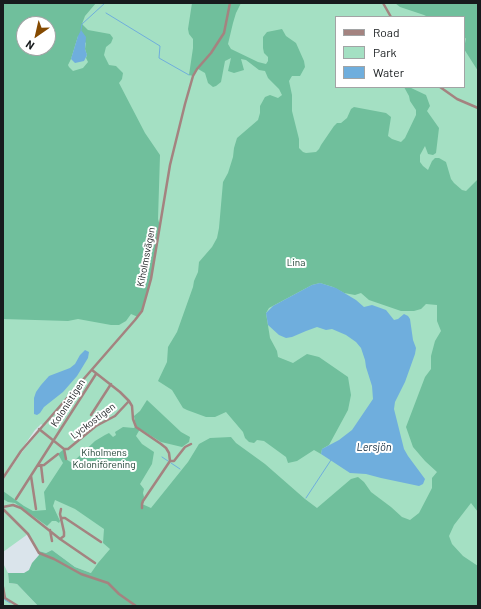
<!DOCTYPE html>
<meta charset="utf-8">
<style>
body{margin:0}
#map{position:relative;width:481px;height:609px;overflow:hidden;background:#dae4eb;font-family:Barlow,sans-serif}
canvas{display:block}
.frame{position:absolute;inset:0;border:4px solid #171b1d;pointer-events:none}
.legend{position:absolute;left:335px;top:16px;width:130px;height:72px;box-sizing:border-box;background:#fff;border:1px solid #a2a4a5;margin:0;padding:5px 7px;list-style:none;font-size:12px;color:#171b1d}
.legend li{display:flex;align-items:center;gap:8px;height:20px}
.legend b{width:20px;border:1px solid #a2a4a5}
.north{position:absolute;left:16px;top:16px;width:40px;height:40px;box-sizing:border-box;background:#fff;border:1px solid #a2a4a5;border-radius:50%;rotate:214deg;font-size:11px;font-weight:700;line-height:16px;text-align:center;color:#171b1d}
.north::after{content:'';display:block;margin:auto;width:14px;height:18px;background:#854a01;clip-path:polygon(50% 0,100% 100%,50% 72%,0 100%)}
</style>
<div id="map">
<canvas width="481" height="609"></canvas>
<div class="frame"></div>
<ul class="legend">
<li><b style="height:5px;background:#a48380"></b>Road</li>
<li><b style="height:11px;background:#a4e0c3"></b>Park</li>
<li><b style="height:11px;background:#6faedd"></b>Water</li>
</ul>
<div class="north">N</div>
</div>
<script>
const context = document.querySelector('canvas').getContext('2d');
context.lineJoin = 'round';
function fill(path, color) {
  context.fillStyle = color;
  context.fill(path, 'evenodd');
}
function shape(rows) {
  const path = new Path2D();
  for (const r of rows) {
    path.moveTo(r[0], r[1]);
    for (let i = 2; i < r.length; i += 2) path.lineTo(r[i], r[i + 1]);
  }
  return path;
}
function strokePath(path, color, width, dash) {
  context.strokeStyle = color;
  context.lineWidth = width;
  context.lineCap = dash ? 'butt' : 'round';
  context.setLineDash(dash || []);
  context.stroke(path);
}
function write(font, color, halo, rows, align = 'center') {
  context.font = font + ' Barlow,sans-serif';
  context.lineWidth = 4;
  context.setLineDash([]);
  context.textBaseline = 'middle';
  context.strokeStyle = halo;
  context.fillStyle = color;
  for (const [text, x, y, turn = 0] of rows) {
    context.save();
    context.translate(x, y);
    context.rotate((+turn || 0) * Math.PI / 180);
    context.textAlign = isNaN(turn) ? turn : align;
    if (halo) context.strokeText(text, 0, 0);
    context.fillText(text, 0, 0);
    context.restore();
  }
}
const green = shape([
 [3,3,478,3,478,606,91,573,75,567,52,550,46,553,39,551,28,534,3,552,3,480,22,452,44,426,41,424,35,430,3,476],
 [336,17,464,17,464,87,336,87],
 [24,24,48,24,48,48,24,48],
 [3,563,8,573,9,583,17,584,38,606,3,606]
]);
const forest = shape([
 [3,3,96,3,85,16,82,24,88,30,110,34,113,38,111,43,106,47,104,55,109,65,116,66,123,73,122,79,119,83,145,133,160,155,158,219,160,226,151,279,142,311,138,317,131,314,126,321,119,325,111,325,78,319,68,321,3,319],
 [24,24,48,24,48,48,24,48],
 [78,36,86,43,85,49,87,55,86,58,88,62,83,68,73,71,69,67,68,65,71,59],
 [192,3,241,3,236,13,233,23,228,44,231,49,258,62,266,64,268,61,268,57,264,53,263,48,263,37,267,32,282,29,286,36,296,43,304,61,305,67,300,76,292,76,289,81,292,95,292,111,299,139,299,148,303,152,306,153,316,152,319,149,321,145,334,126,337,123,341,123,347,118,351,109,354,107,386,113,391,117,388,136,392,139,401,142,405,138,416,115,416,110,410,101,409,96,404,87,409,87,426,95,430,106,427,111,439,128,436,153,433,155,428,154,425,146,420,155,420,162,423,166,428,170,432,161,435,158,439,158,446,162,451,179,454,183,462,190,466,191,478,179,478,512,471,503,454,525,449,536,452,544,463,556,478,566,478,606,38,606,17,584,9,583,8,573,24,573,29,570,32,563,39,555,39,551,46,553,52,550,75,567,91,573,98,563,110,549,103,543,104,529,75,509,55,500,53,506,60,521,59,523,56,521,52,521,47,526,15,503,8,502,3,499,3,491,24,506,33,511,46,510,44,492,63,463,58,454,64,449,66,459,72,463,95,441,105,435,109,433,113,437,116,435,115,432,123,427,134,428,136,426,134,416,140,411,147,400,181,432,190,437,189,442,182,447,161,442,140,429,136,436,142,444,154,452,152,464,140,484,144,489,143,493,144,497,142,504,151,508,188,462,199,444,210,438,231,437,236,443,265,464,305,499,317,508,351,479,358,477,364,482,371,492,391,507,402,517,410,520,419,513,432,488,432,478,437,472,425,461,413,447,406,427,425,377,431,369,431,356,435,341,441,331,437,321,437,305,426,304,421,309,414,311,401,311,369,300,361,293,355,295,344,293,333,287,320,283,312,285,269,308,266,313,270,338,277,351,278,357,293,363,307,354,319,357,348,377,351,395,348,410,329,445,322,449,321,454,314,450,297,461,288,463,286,457,264,441,257,440,254,443,249,442,245,438,243,432,226,412,215,417,206,417,187,410,183,408,172,390,158,381,167,362,168,347,177,332,193,287,194,281,198,272,199,262,212,247,217,238,219,228,223,182,228,173,233,157,234,148,237,138,258,120,260,113,260,106,265,97,270,95,278,98,282,95,279,89,268,78,265,71,259,70,246,60,241,59,244,70,234,73,228,71,231,58,225,61,221,82,216,86,213,87,208,83,205,73,198,69,193,76,189,75,193,48,193,39,189,34,188,29],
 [395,3,478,3,478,71,464,49,466,38,464,39,464,17,428,17,424,15,400,7]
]);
const water = shape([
 [81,30,86,37,85,49,87,55,84,61,75,63,71,59,78,36],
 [320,283,336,288,356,300,364,307,372,305,386,310,394,320,398,319,404,314,408,316,410,319,413,340,416,348,415,354,405,382,395,402,394,409,404,449,408,456,425,479,423,484,419,486,381,478,366,474,350,473,321,454,322,449,339,440,352,430,373,399,372,386,366,367,365,360,361,348,356,342,346,335,332,329,326,330,317,327,306,331,292,337,286,338,279,335,268,325,266,313,273,306,312,285],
 [85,350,89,352,88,358,77,376,63,392,44,407,40,413,37,415,34,414,34,398,36,392,41,385,49,376,70,368,75,364,80,355]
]);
const stream = shape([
 [106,13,160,46,159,58,189,75],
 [81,30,82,24,105,3],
 [162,457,168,461],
 [171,463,180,469],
 [306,498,331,460],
 [3,596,5,600,10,603]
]);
const minor = shape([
 [383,3,391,17],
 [440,87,457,99,478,108],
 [92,370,120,392,129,401,132,406,133,419,136,427,161,444,166,448,169,453,170,461,143,501,142,504,142,508],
 [91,415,111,384],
 [39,429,64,449,66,459],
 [64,449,68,449,96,426,115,416,129,401],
 [170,461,174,461,185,447,191,444],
 [41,465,43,482],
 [37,466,44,465,58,454],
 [31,476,36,509],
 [3,478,21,451,135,320,142,311,151,279,170,165,185,104,193,76,197,69,211,53,224,33,230,3],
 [16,499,96,374],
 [3,507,13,505,21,508,60,539,64,536,64,532,60,514,61,509],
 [3,509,28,534,39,553,54,559,81,574,108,583,119,594,136,606],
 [61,520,62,518,65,518,101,542],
 [50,530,52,541],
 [60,539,95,563],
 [3,587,5,598,18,606]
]);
const streetNames = [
 ["Kiholmsvägen",146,257,-79],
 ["Kolonistigen",68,403,-57],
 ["Lyckostigen",93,421,-37]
];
const parkNames = [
 ["Lina",296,263],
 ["Kiholmens",104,453],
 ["Koloniförening",104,465]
];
const waterNames = [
 ["Lersjön",374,447]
];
fill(green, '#a4e0c3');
fill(forest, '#70bf9c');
fill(water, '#6faedd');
strokePath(stream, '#6faedd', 1);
strokePath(minor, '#a48380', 2.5);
write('10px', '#171b1d', '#fff', streetNames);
write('10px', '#173a2c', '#fff', parkNames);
write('italic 11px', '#102c40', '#fff', waterNames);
</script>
